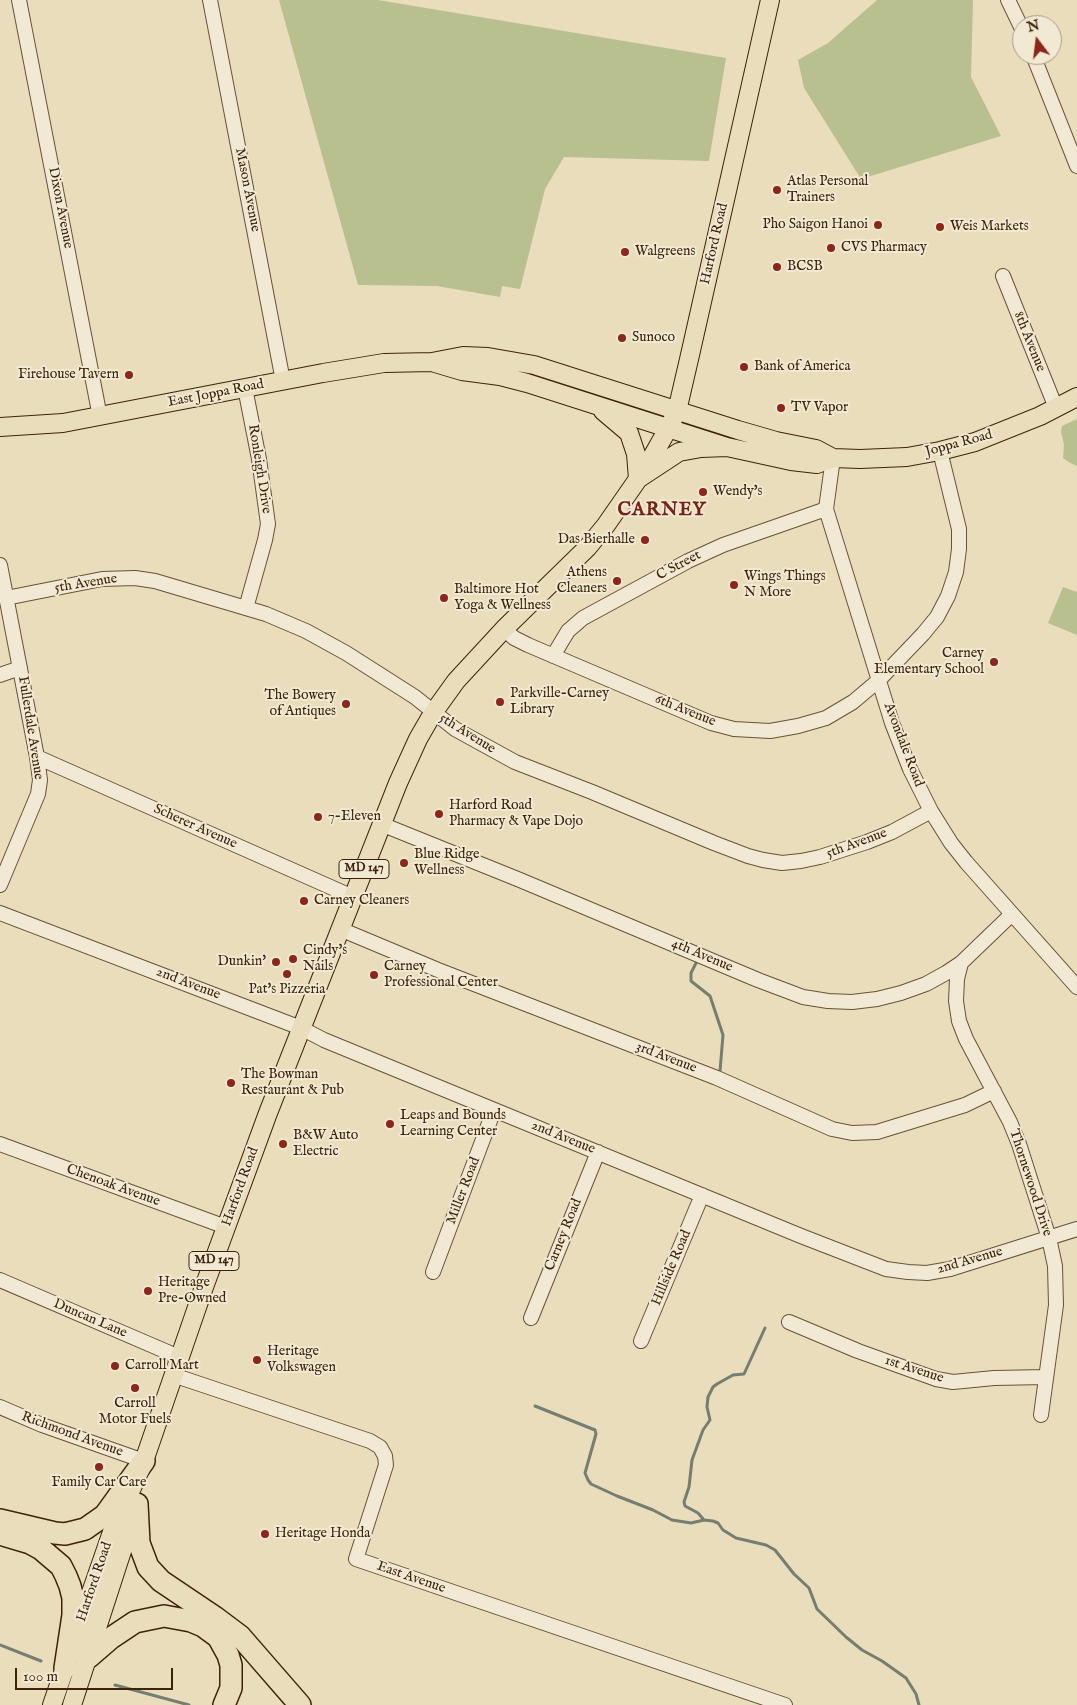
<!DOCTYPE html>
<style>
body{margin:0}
#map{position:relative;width:1077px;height:1705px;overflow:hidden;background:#eaddbc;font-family:"IM FELL English",serif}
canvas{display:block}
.north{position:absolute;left:1012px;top:15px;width:50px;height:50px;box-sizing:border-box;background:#f1e9d3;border:1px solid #a99a82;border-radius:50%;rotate:345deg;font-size:14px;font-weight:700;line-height:20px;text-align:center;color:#3d2309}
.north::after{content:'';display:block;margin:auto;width:18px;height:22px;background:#8f2418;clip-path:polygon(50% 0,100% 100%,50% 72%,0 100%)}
.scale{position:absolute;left:15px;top:1668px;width:158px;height:22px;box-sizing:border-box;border:2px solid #3d2309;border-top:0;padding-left:6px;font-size:15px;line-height:18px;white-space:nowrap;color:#3d2309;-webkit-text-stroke:4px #f1e9d3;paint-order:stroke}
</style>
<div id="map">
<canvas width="1077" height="1705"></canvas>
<div class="north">N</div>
<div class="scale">100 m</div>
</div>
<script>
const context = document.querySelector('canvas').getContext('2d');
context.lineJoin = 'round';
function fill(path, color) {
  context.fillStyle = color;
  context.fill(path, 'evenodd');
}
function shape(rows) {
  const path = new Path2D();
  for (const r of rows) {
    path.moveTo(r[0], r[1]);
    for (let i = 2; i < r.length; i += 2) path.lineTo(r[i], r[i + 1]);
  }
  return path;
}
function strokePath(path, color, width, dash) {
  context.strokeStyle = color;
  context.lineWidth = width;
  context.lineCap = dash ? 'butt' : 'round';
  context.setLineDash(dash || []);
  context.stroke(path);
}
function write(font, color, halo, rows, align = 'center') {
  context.font = font + ' "IM FELL English",serif';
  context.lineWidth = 4;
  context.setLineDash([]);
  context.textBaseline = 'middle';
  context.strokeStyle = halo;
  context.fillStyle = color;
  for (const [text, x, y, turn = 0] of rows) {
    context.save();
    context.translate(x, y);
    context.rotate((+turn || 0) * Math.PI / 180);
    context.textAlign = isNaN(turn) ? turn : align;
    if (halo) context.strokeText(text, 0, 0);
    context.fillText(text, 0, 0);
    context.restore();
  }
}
const green = shape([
 [279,0,378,0,726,58,709,161,564,157,545,189,520,289,502,286,500,297,437,286,358,285],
 [877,0,973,0,971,77,1001,136,861,179,804,88,798,60,828,43],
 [1077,419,1077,466,1070,463,1063,458,1064,445,1061,431,1062,426],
 [1063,587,1077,592,1077,635,1048,623]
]);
const stream = shape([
 [697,961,691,973,691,981,710,996,723,1035,720,1071],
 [535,1406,595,1430,596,1434,585,1473,588,1480,591,1484,617,1496,653,1510,672,1520,691,1523,704,1520,713,1521,718,1523,723,1530,736,1538,766,1545,775,1550,794,1574,809,1588,817,1609,845,1636],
 [704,1520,698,1513,685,1506,684,1502,689,1487,692,1460,703,1430,710,1420,707,1407,708,1397,713,1387,717,1384,733,1375,744,1374,765,1328],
 [846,1637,862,1650,882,1661,906,1678,916,1694,919,1705],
 [0,1645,41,1661],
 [115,1685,189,1705]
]);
const minor = shape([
 [19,0,100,417],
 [210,0,283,381],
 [1008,0,1022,29],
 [1033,55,1077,166],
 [1003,276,1056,408],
 [245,388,259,459,268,524,265,540,246,608],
 [833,458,826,509,892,723,910,769,931,811,951,843,966,862,1077,987],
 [0,565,37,757,40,780,38,794,0,885],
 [6,598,102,579,135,578,155,581,266,614,306,631,346,653,415,697,455,729,515,762,592,792,714,843,748,856,763,860,782,863,801,861,820,857,867,842,892,832,931,811],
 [504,629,514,638,528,645,711,723,734,729,770,731,798,726,826,718,853,702,879,680,923,634,937,617,948,596,956,572,959,549,959,529,940,451],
 [553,656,568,631,583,618,688,561,723,545,826,509],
 [0,675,20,668],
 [37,757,353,897],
 [381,824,520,880,758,980,803,997,828,1001,852,1002,877,999,901,993,926,984,946,973,961,963,1012,914],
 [0,913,301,1028,324,1040,801,1236,886,1269,908,1272,927,1273,950,1269,1077,1229],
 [340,929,438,970,717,1078,832,1129,852,1133,877,1132,965,1105,994,1091],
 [961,963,957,979,956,1001,959,1021,966,1039,1010,1122,1019,1144,1049,1238,1055,1266,1056,1305,1041,1415],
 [0,1144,226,1227],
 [433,1272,494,1110],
 [0,1280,179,1357],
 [531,1318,598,1152],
 [789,1322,858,1351,936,1379,953,1382,994,1378,1046,1377],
 [641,1341,702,1195],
 [173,1375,370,1441,380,1447,385,1456,386,1465,356,1559,785,1705],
 [0,1407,42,1425,144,1461]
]);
const major = shape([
 [435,363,462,371,500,376,527,383,727,447,791,461,817,464,833,458,860,459,907,457,940,451,975,442,1040,416,1077,397],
 [603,411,629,433,636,454,638,479],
 [0,427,63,423,323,373,384,363,432,362,463,356,488,357,534,365,738,430,776,441,816,449,833,458],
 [643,473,669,427,677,411,690,355,770,0],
 [52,1705,112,1532,144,1461,204,1287,268,1113,398,783,418,739,433,713,456,681,504,629,588,547,606,525,638,479,679,452,701,448,727,447],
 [72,1705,135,1511]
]);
const highway = shape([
 [137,1504,139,1543,148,1567,161,1581,216,1618,240,1636,300,1705],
 [0,1520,55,1533,65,1534,85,1529,105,1515,144,1461],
 [0,1534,30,1543,41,1549,61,1566,66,1576,70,1586,73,1598,73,1615,65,1668],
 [89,1657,111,1638,135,1622,164,1616,191,1621,203,1626,218,1637,228,1655,231,1665,231,1688,224,1705]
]);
const markers = [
 [777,190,5,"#8f2418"],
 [878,225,5,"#8f2418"],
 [940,227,5,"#8f2418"],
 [831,248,5,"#8f2418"],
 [625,252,5,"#8f2418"],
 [777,267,5,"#8f2418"],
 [622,338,5,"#8f2418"],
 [744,367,5,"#8f2418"],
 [129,375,5,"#8f2418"],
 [781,408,5,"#8f2418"],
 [703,492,5,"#8f2418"],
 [645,540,5,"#8f2418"],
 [617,581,5,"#8f2418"],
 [734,585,5,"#8f2418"],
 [444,598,5,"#8f2418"],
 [994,662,5,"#8f2418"],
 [500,702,5,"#8f2418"],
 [346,704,5,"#8f2418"],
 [439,814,5,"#8f2418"],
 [318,817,5,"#8f2418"],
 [404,863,5,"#8f2418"],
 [304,901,5,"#8f2418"],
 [293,959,5,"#8f2418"],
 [276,962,5,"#8f2418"],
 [287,974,5,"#8f2418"],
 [374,975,5,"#8f2418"],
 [231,1083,5,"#8f2418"],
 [390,1124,5,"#8f2418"],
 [283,1144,5,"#8f2418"],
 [148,1291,5,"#8f2418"],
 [257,1360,5,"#8f2418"],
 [115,1366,5,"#8f2418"],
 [135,1388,5,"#8f2418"],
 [99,1467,5,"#8f2418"],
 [265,1534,5,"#8f2418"]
];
const shields = [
 [364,869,50],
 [214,1261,50]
];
const shieldNames = [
 ["MD 147",364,869],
 ["MD 147",214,1261]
];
const poiNames = [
 ["Atlas Personal",787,182],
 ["Trainers",787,198],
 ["Pho Saigon Hanoi",868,225,"right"],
 ["Weis Markets",950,227],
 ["CVS Pharmacy",841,248],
 ["Walgreens",635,252],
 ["BCSB",787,267],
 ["Sunoco",632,338],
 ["Bank of America",754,367],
 ["Firehouse Tavern",119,375,"right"],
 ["TV Vapor",791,408],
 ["Wendy's",713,492],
 ["Das Bierhalle",635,540,"right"],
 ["Athens",607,573,"right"],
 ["Cleaners",607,589,"right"],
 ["Wings Things",744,577],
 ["N More",744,593],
 ["Baltimore Hot",454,590],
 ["Yoga & Wellness",454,606],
 ["Carney",984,654,"right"],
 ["Elementary School",984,670,"right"],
 ["Parkville-Carney",510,694],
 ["Library",510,710],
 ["The Bowery",336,696,"right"],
 ["of Antiques",336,712,"right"],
 ["Harford Road",449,806],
 ["Pharmacy & Vape Dojo",449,822],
 ["7-Eleven",328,817],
 ["Blue Ridge",414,855],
 ["Wellness",414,871],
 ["Carney Cleaners",314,901],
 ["Cindy's",303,951],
 ["Nails",303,967],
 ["Dunkin'",266,962,"right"],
 ["Carney",384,967],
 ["Professional Center",384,983],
 ["Pat's Pizzeria",287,990,"center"],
 ["The Bowman",241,1075],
 ["Restaurant & Pub",241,1091],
 ["Leaps and Bounds",400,1116],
 ["Learning Center",400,1132],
 ["B&W Auto",293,1136],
 ["Electric",293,1152],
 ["Heritage",158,1283],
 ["Pre-Owned",158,1299],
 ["Heritage",267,1352],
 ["Volkswagen",267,1368],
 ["Carroll Mart",125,1366],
 ["Carroll",135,1404,"center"],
 ["Motor Fuels",135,1420,"center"],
 ["Family Car Care",99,1483,"center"],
 ["Heritage Honda",275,1534]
];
const streetNames = [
 ["Mason Avenue",247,190,79],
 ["Dixon Avenue",60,208,79],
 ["Harford Road",715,244,-77],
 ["8th Avenue",1029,342,68],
 ["East Joppa Road",216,394,-11],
 ["Joppa Road",959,444,-15],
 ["Ronleigh Drive",259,469,81],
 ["C Street",679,566,-28],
 ["5th Avenue",86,584,-9],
 ["6th Avenue",685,711,22],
 ["Fullerdale Avenue",30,728,81],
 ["5th Avenue",467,734,32],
 ["Avondale Road",903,745,69],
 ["Scherer Avenue",195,827,24],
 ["5th Avenue",857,844,-20],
 ["4th Avenue",702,956,23],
 ["2nd Avenue",188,984,21],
 ["3rd Avenue",666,1058,21],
 ["2nd Avenue",563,1138,22],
 ["Thornewood Drive",1030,1183,72],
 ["Chenoak Avenue",113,1186,20],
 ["Harford Road",241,1187,-70],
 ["Miller Road",464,1191,-69],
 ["Carney Road",564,1235,-68],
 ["2nd Avenue",970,1261,-16],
 ["Hillside Road",672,1268,-67],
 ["Duncan Lane",90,1319,23],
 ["1st Avenue",914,1370,18],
 ["Richmond Avenue",72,1435,20],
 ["East Avenue",411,1578,19],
 ["Harford Road",95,1582,-71]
];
const districtNames = [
 ["CARNEY",662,511]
];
fill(green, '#b8c08f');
strokePath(stream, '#747e71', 3);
strokePath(minor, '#685236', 16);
strokePath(major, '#3d2309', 20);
strokePath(highway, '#3d2309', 24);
strokePath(minor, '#f1e9d3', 14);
strokePath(major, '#eaddbc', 18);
strokePath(highway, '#eaddbc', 21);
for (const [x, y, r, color] of markers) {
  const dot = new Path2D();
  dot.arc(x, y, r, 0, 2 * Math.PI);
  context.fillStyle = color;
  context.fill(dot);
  strokePath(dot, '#f1e9d3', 2);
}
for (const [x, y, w] of shields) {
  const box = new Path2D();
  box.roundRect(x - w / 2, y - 9.5, w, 19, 4);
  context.fillStyle = '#f1e9d3';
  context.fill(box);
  strokePath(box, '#3d2309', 1);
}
write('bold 12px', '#3d2309', null, shieldNames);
write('14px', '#3d2309', '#f1e9d3', poiNames, 'left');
write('14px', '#3d2309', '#f1e9d3', streetNames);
context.letterSpacing = '1px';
write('bold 19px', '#7a1f14', '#f1e9d3', districtNames);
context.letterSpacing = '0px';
</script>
